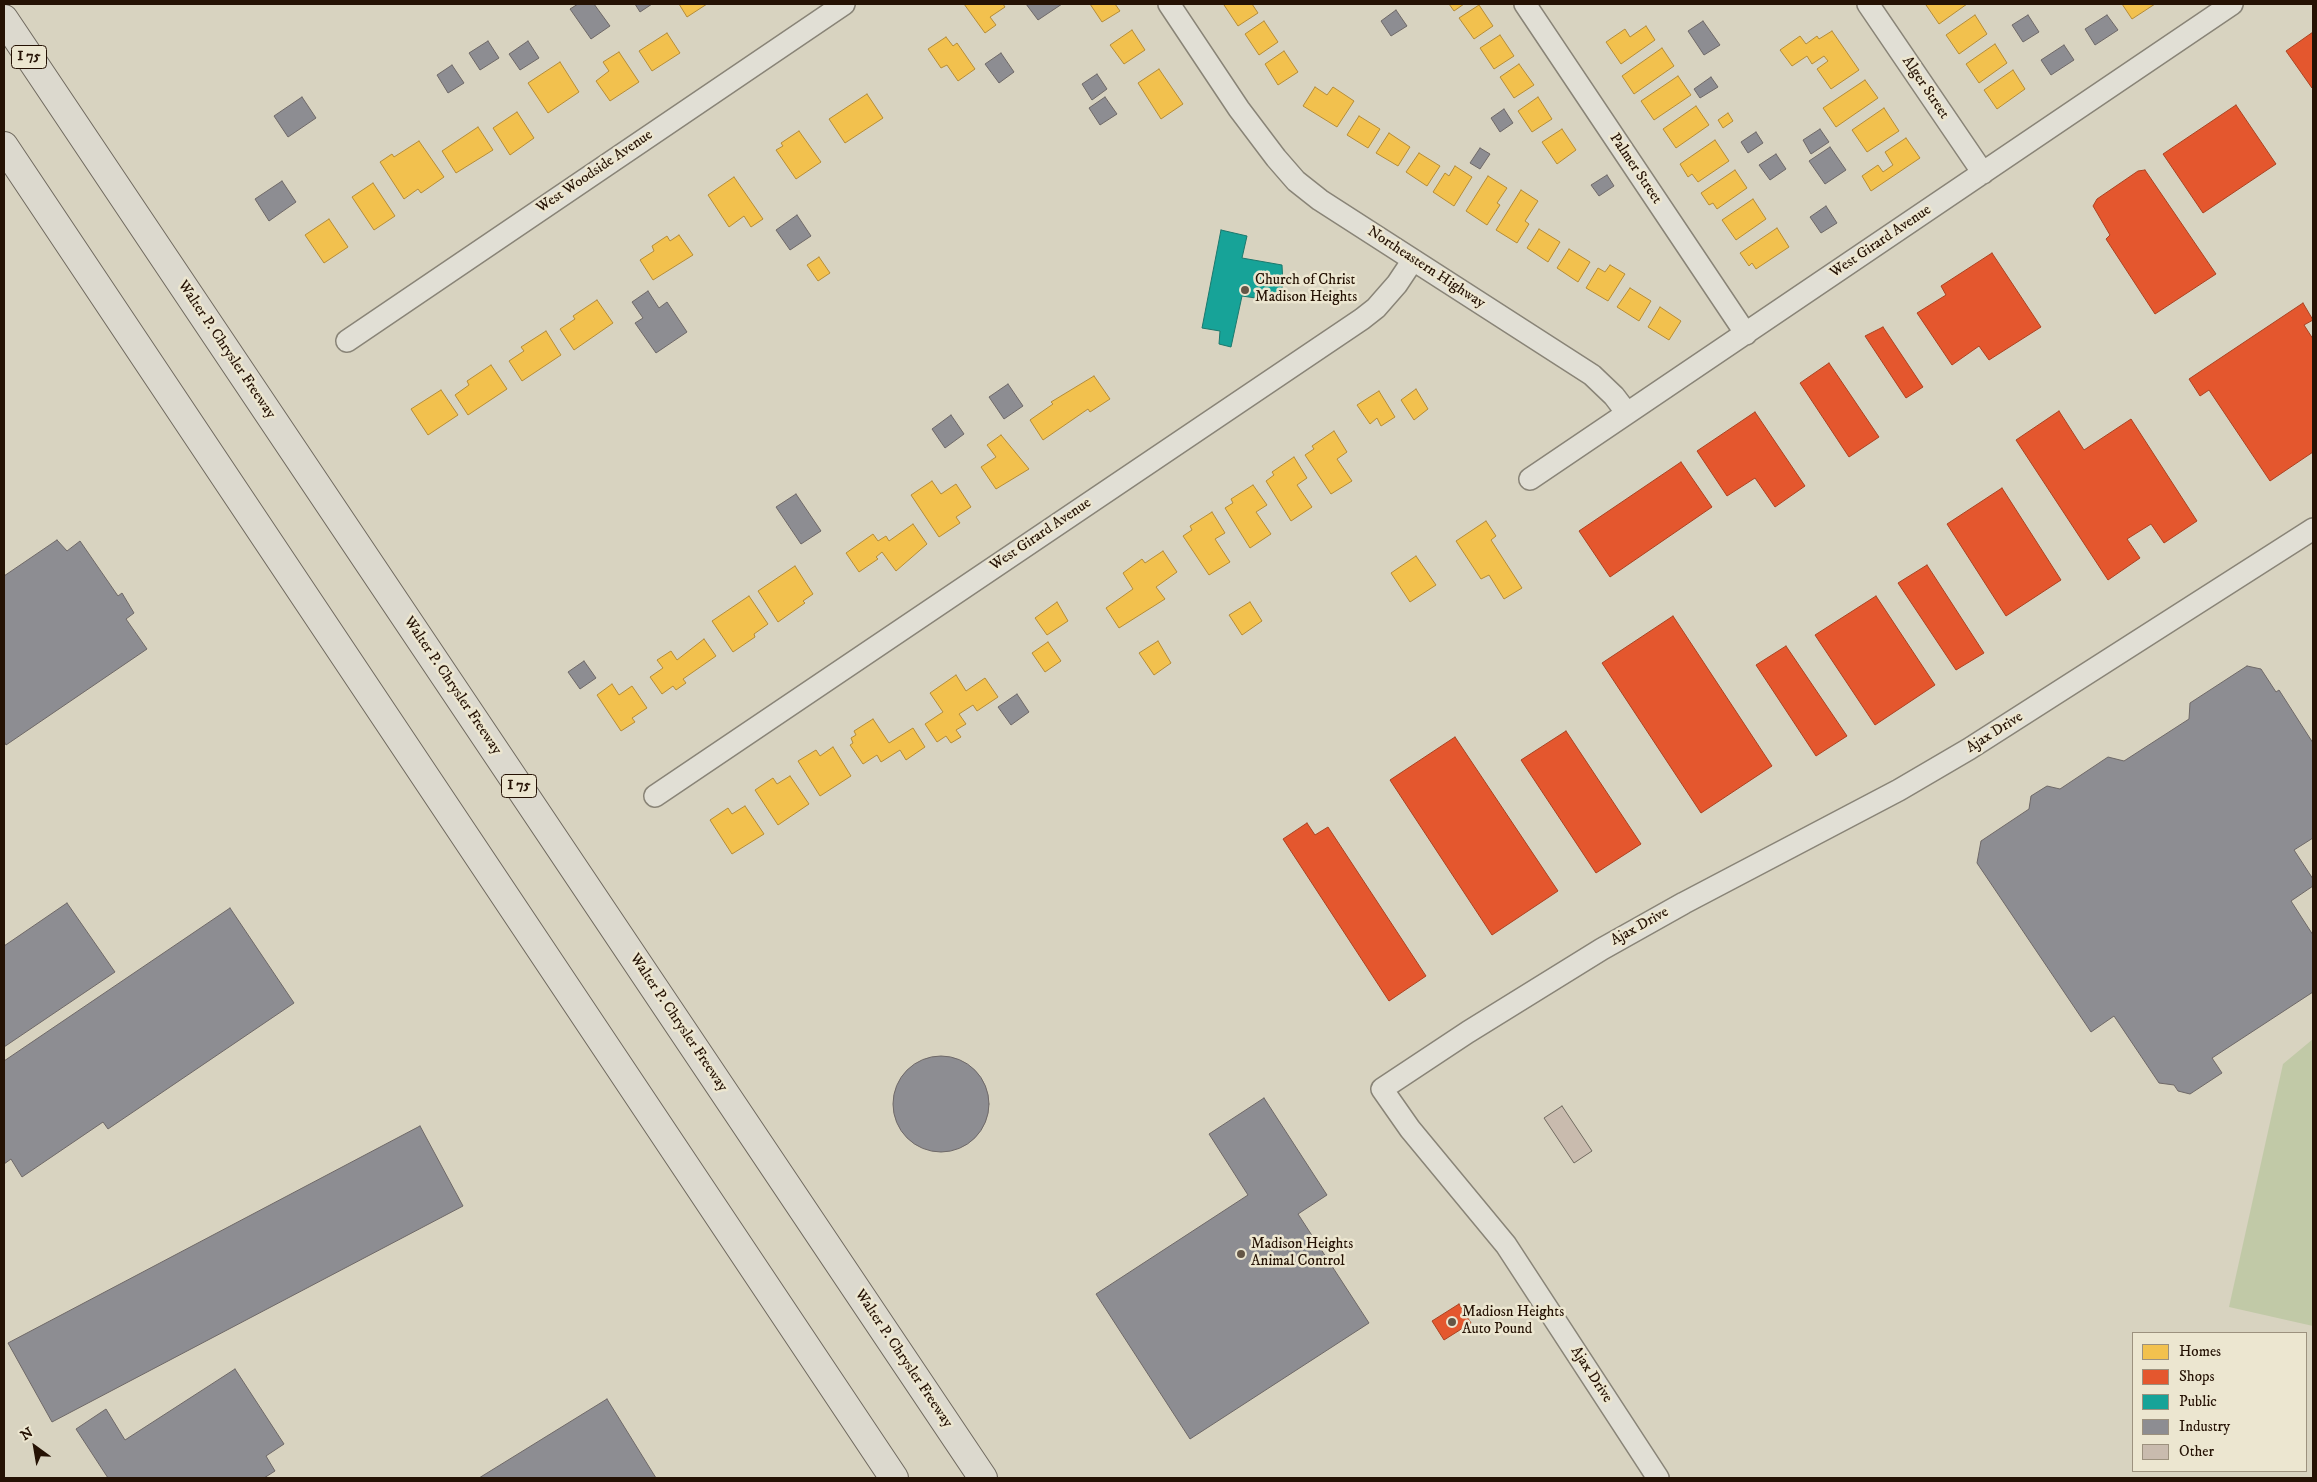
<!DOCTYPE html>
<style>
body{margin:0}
#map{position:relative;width:2317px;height:1482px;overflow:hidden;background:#d8d3c0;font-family:"IM FELL DW Pica",serif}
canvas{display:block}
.frame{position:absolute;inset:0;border:5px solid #251204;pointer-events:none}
.legend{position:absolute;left:2132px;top:1332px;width:175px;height:140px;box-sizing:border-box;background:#ece6d0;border:1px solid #9c917e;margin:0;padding:6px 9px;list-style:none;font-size:15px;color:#251204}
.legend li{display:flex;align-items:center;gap:10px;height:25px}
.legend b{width:25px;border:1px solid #9c917e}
.north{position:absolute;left:10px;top:1422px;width:50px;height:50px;-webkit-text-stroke:4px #ece6d0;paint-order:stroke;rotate:328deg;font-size:14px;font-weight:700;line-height:20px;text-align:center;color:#251204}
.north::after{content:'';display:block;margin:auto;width:18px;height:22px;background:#251204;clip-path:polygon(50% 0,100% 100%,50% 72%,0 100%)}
</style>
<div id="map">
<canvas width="2317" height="1482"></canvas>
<div class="frame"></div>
<ul class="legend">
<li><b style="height:14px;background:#f2c14e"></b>Homes</li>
<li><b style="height:14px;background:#e4572e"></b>Shops</li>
<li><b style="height:14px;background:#17a398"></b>Public</li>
<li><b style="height:14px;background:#8d8d92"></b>Industry</li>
<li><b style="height:14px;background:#c9bbae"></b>Other</li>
</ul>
<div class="north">N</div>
</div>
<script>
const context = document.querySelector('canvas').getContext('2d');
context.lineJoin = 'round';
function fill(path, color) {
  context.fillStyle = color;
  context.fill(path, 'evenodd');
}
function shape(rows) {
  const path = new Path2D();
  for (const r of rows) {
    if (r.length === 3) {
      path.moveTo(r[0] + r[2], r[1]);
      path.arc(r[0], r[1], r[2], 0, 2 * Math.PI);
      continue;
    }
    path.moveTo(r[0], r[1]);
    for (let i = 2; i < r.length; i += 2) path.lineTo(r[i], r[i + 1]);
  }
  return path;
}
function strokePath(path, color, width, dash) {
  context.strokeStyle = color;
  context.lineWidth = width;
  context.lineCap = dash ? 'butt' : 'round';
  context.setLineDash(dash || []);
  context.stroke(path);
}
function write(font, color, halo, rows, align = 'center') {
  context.font = font + ' "IM FELL DW Pica",serif';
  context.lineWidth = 5;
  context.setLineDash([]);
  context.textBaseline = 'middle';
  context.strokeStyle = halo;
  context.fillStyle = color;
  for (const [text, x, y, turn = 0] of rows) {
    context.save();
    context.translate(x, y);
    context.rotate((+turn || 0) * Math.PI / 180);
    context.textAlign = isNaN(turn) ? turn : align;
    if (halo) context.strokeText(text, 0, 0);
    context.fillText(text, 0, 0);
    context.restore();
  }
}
const green = shape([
 [2313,1039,2313,1326,2229,1307,2283,1064]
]);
const homes = shape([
 [679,4,707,4,687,17,679,4],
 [964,4,1003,4,1005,7,990,17,996,25,985,33,964,4],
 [1090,4,1115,4,1120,11,1102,22,1090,4],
 [1226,4,1252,4,1258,13,1238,26,1224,5,1226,4],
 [1449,4,1464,4,1454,11,1449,4],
 [1928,4,1967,4,1939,24,1926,5,1928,4],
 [2122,4,2155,4,2132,19,2122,4],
 [1479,5,1493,26,1474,39,1459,18,1479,5],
 [1975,15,1987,34,1959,54,1946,35,1975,15],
 [1264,21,1278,42,1259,55,1245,34,1264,21],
 [1646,26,1655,40,1621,64,1606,42,1625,29,1630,37,1646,26],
 [1132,30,1145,50,1124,64,1110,45,1132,30],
 [1832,31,1859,70,1831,89,1817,69,1828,61,1824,56,1812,64,1807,56,1792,66,1780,50,1800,36,1806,44,1817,36,1819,39,1832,31],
 [667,33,680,53,652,71,639,51,667,33],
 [1500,35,1514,56,1494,69,1480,48,1500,35],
 [946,37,953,46,957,43,975,69,958,81,947,65,941,68,928,49,946,37],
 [1995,44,2007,63,1979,83,1966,64,1995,44],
 [1662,48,1674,66,1634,94,1622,76,1662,48],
 [1284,51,1298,72,1278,85,1265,64,1284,51],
 [619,52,639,82,610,101,596,81,609,71,603,62,619,52],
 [560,62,579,92,548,113,528,83,560,62],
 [1519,64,1534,85,1514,98,1500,77,1519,64],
 [1159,69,1183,104,1161,119,1138,83,1159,69],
 [2013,70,2025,89,1997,109,1984,90,2013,70],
 [1678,76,1691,95,1654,120,1641,101,1678,76],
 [1865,80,1878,98,1836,127,1823,108,1865,80],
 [1315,87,1327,95,1333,87,1354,101,1337,127,1303,106,1315,87],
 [867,94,883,118,845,143,829,119,867,94],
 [1538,97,1552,119,1532,132,1518,111,1538,97],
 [1696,106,1709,125,1676,148,1663,129,1696,106],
 [1884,108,1899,131,1867,152,1852,130,1884,108],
 [517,112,534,138,510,155,493,128,517,112],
 [1728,113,1733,121,1723,128,1718,120,1728,113],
 [1359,116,1380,129,1368,148,1347,135,1359,116],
 [478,127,493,150,456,173,442,151,478,127],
 [1562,129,1576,150,1557,164,1542,142,1562,129],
 [799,131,821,162,796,179,776,150,783,146,781,143,799,131],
 [1389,133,1410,147,1398,166,1376,153,1389,133],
 [1906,138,1920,158,1871,191,1862,176,1878,165,1883,172,1893,165,1885,152,1906,138],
 [1715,140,1729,161,1698,182,1692,174,1688,177,1680,164,1715,140],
 [419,141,444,177,421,193,418,189,404,199,380,162,392,154,394,157,419,141],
 [1419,153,1440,166,1427,186,1406,172,1419,153],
 [1455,166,1472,177,1454,206,1433,192,1445,173,1449,176,1455,166],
 [1735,170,1747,188,1717,209,1713,203,1709,205,1701,193,1735,170],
 [1488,176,1507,188,1497,203,1500,205,1487,225,1466,211,1488,176],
 [734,177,763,219,751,227,744,216,729,227,708,195,734,177],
 [373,183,395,216,374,230,352,197,373,183],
 [1521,190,1538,201,1525,221,1529,224,1517,243,1496,230,1521,190],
 [1753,199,1766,219,1736,240,1722,220,1753,199],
 [329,219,348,247,324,263,305,235,329,219],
 [1777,228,1789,247,1756,269,1752,263,1749,266,1740,253,1777,228],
 [1539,229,1560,242,1548,262,1527,248,1539,229],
 [679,235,693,255,653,280,640,260,654,251,652,246,667,236,670,241,679,235],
 [1569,249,1590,262,1578,282,1557,268,1569,249],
 [819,257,830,273,818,281,807,265,819,257],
 [1610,265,1625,274,1608,301,1586,288,1598,268,1605,272,1610,265],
 [1630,288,1651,301,1639,321,1617,307,1630,288],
 [597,300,613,323,574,350,560,329,575,319,573,316,597,300],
 [1660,307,1681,321,1669,340,1648,327,1660,307],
 [546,331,561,355,522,381,509,361,524,351,521,347,546,331],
 [491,365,507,389,468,415,455,395,469,385,467,381,491,365],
 [1094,376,1110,399,1090,412,1088,409,1043,440,1030,420,1053,404,1051,402,1094,376],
 [1416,389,1428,409,1414,420,1401,400,1416,389],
 [441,390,458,415,428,435,411,409,441,390],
 [1379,391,1395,417,1381,426,1377,418,1370,424,1357,405,1379,391],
 [1334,431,1347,452,1337,459,1352,481,1331,494,1305,455,1314,449,1312,446,1334,431],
 [1001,435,1029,469,996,489,981,467,996,457,987,445,1001,435],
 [1294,457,1307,478,1297,485,1312,507,1291,521,1266,481,1274,475,1272,472,1294,457],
 [932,481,941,494,956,484,971,507,956,517,960,523,939,537,911,495,932,481],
 [1253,485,1267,505,1256,512,1271,534,1250,548,1225,508,1233,503,1231,499,1253,485],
 [1212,512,1225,533,1215,539,1230,562,1209,575,1183,536,1192,530,1190,526,1212,512],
 [1486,521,1496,536,1491,540,1522,588,1504,599,1489,575,1481,579,1456,541,1486,521],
 [913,524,927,544,896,571,882,552,876,557,878,559,859,572,846,553,873,534,878,541,886,536,889,541,913,524],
 [1163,551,1177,572,1156,587,1165,599,1119,628,1106,608,1133,589,1123,573,1142,559,1145,563,1163,551],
 [1416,556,1436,585,1410,602,1391,573,1416,556],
 [795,566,813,594,803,601,805,603,778,622,758,591,795,566],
 [749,596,768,624,754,634,755,637,733,652,712,621,749,596],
 [1057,602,1068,621,1047,635,1035,618,1057,602],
 [1250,602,1262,621,1242,635,1229,615,1250,602],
 [704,639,716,656,683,679,686,683,676,690,673,686,662,694,650,677,663,668,657,660,671,651,677,660,704,639],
 [1158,641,1171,663,1154,675,1139,653,1158,641],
 [1048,642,1061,661,1045,672,1032,653,1048,642],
 [956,675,966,691,985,678,998,697,977,711,973,705,959,714,966,724,956,730,961,737,951,743,946,736,937,742,925,724,943,712,930,693,956,675],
 [612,684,619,695,632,686,647,708,632,718,635,722,621,731,597,695,612,684],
 [873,719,889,743,913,728,925,747,906,760,900,750,881,762,877,755,863,764,850,745,853,743,851,738,856,735,854,731,873,719],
 [833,747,851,776,820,796,798,761,816,750,820,756,833,747],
 [790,776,809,804,778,825,755,790,773,778,777,784,790,776],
 [745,806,764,834,732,854,710,820,728,808,732,814,745,806]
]);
const shops = shape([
 [2313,32,2313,87,2312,88,2286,51,2313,32],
 [2236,105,2276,164,2203,213,2163,154,2236,105],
 [2145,170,2216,274,2155,314,2106,239,2110,235,2093,206,2097,199,2138,171,2145,170],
 [1992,253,2041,327,1989,360,1979,346,1952,365,1917,313,1946,295,1941,286,1992,253],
 [2303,303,2313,320,2304,325,2313,339,2313,452,2270,481,2209,390,2200,396,2189,379,2303,303],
 [1883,327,1923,387,1906,398,1865,336,1883,327],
 [1829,363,1879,437,1849,457,1800,383,1829,363],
 [2059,411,2084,450,2131,419,2197,521,2164,543,2151,524,2127,539,2140,558,2108,580,2016,440,2059,411],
 [1755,412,1805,486,1775,507,1755,478,1727,496,1697,451,1755,412],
 [1681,462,1712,507,1610,577,1579,531,1681,462],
 [2002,488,2061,580,2006,616,1947,524,2002,488],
 [1927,565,1984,653,1956,670,1898,583,1927,565],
 [1876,596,1935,685,1875,725,1815,635,1876,596],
 [1673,616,1772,766,1701,813,1602,663,1673,616],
 [1786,646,1847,736,1816,756,1756,665,1786,646],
 [1566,731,1641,844,1596,873,1521,760,1566,731],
 [1455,737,1558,891,1492,935,1390,780,1455,737],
 [1307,823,1315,835,1328,827,1426,976,1389,1001,1283,839,1307,823],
 [1459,1304,1471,1323,1444,1340,1432,1321,1459,1304]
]);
const public = shape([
 [1221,230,1247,236,1242,258,1282,265,1283,285,1276,301,1242,296,1231,347,1219,344,1220,331,1202,328,1221,230]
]);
const industry = shape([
 [578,4,594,4,610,26,591,39,570,9,578,4],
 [635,4,652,4,640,12,635,4],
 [1026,4,1062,4,1038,20,1026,4],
 [1396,10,1407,26,1391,36,1381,21,1396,10],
 [2028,15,2039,32,2023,42,2012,25,2028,15],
 [2107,15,2118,30,2095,45,2085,29,2107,15],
 [1703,21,1720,45,1704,55,1688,31,1703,21],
 [488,41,499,58,480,70,469,53,488,41],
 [528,41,539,58,520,70,509,54,528,41],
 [2064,45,2074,60,2051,75,2041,60,2064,45],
 [1001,53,1014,72,999,83,985,64,1001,53],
 [452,65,464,83,448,93,437,75,452,65],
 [1097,74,1107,89,1092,100,1082,84,1097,74],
 [1711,77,1718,87,1700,98,1694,89,1711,77],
 [302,97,316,118,288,137,274,116,302,97],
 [1105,97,1117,114,1100,125,1089,108,1105,97],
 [1504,109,1513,123,1500,132,1491,118,1504,109],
 [1820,129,1829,142,1811,154,1803,140,1820,129],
 [1756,132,1763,143,1748,153,1741,142,1756,132],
 [1830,147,1846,170,1825,184,1809,161,1830,147],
 [1480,148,1490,154,1480,169,1470,163,1480,148],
 [1776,154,1786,169,1770,180,1759,165,1776,154],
 [1607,175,1614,186,1599,196,1591,185,1607,175],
 [282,181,296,202,269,221,255,199,282,181],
 [1826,206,1837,223,1821,233,1810,217,1826,206],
 [797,215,811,236,790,250,776,230,797,215],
 [648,291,659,308,667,302,687,332,656,353,635,323,643,318,632,302,648,291],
 [1008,384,1023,406,1004,419,989,397,1008,384],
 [951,415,964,434,945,448,932,429,951,415],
 [796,494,821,531,801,544,776,507,796,494],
 [57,540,67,551,80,541,118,596,122,593,134,613,126,619,147,649,6,745,4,741,4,576,57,540],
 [584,661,596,678,580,689,568,672,584,661],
 [2247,666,2261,669,2276,692,2279,690,2313,743,2313,838,2294,850,2313,879,2313,886,2291,901,2313,935,2313,992,2212,1058,2222,1073,2190,1094,2178,1091,2174,1085,2159,1083,2114,1016,2091,1032,1977,863,1981,841,2029,809,2031,796,2047,786,2060,789,2108,757,2124,761,2189,719,2190,703,2247,666],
 [1017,694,1029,712,1011,725,998,707,1017,694],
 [67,903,115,972,4,1047,4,946,67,903],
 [230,908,294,1003,108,1129,103,1122,22,1177,11,1159,4,1164,4,1061,230,908],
 [941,1104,48],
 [1264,1098,1327,1195,1298,1214,1369,1323,1190,1439,1096,1294,1248,1195,1209,1134,1264,1098],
 [420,1126,463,1206,52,1422,8,1343,420,1126],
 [235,1369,284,1444,266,1456,275,1471,264,1478,108,1478,76,1429,106,1409,125,1440,235,1369],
 [607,1399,656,1478,479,1478,607,1399]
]);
const building = shape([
 [1562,1106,1592,1151,1574,1163,1544,1118,1562,1106]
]);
const street = shape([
 [1169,4,1239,109,1276,158,1296,181,1320,200,1592,375,1614,396,1627,413],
 [1525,4,1746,334],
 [1868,4,1983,173],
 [347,341,844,4],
 [1530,479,2232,4],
 [655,796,1362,319,1376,308,1397,284,1413,260],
 [1658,1478,1506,1245,1410,1129,1382,1089,1468,1032,1602,949,1684,903,1899,790,1969,749,2313,529]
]);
const highway = shape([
 [4,19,983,1478],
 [4,146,894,1478]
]);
const markers = [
 [1245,290,5,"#645646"],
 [1241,1254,5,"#645646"],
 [1452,1322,5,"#645646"]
];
const shields = [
 [29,57,35],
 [519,786,35]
];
const shieldNames = [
 ["I 75",29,57],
 ["I 75",519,786]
];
const streetNames = [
 ["Alger Street",1925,88,56],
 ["Palmer Street",1635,169,56],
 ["West Woodside Avenue",595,172,-34],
 ["West Girard Avenue",1881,242,-34],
 ["Northeastern Highway",1426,268,33],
 ["Walter P. Chrysler Freeway",226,350,56],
 ["West Girard Avenue",1041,535,-34],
 ["Walter P. Chrysler Freeway",452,686,56],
 ["Ajax Drive",1995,733,-32],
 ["Ajax Drive",1640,927,-29],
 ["Walter P. Chrysler Freeway",678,1023,56],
 ["Walter P. Chrysler Freeway",903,1359,56],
 ["Ajax Drive",1591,1375,57]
];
const poiNames = [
 ["Church of Christ",1255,281],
 ["Madison Heights",1255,298],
 ["Madison Heights",1251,1245],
 ["Animal Control",1251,1262],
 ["Madiosn Heights",1462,1313],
 ["Auto Pound",1462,1330]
];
fill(green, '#c1c9a7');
fill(homes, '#f2c14e');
strokePath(homes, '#b48c38', 1);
fill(shops, '#e4572e');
strokePath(shops, '#ab4221', 1);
fill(public, '#17a398');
strokePath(public, '#1b786c', 1);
fill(industry, '#8d8d92');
strokePath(industry, '#6e6867', 1);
fill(building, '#c9bbae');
strokePath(building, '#706a5f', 1);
strokePath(street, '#898477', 24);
strokePath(highway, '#706a5f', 30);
strokePath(street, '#e1dfd5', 21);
strokePath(highway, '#dcd9ce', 28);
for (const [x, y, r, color] of markers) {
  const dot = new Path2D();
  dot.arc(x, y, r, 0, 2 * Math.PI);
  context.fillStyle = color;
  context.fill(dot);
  strokePath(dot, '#ece6d0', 2);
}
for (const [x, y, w] of shields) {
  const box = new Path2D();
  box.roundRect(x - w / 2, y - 11.5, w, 23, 4);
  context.fillStyle = '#ece6d0';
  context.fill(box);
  strokePath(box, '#251204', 1);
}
write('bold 14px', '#251204', null, shieldNames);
write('15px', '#251204', '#ece6d0', streetNames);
write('15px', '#251204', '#ece6d0', poiNames, 'left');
</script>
